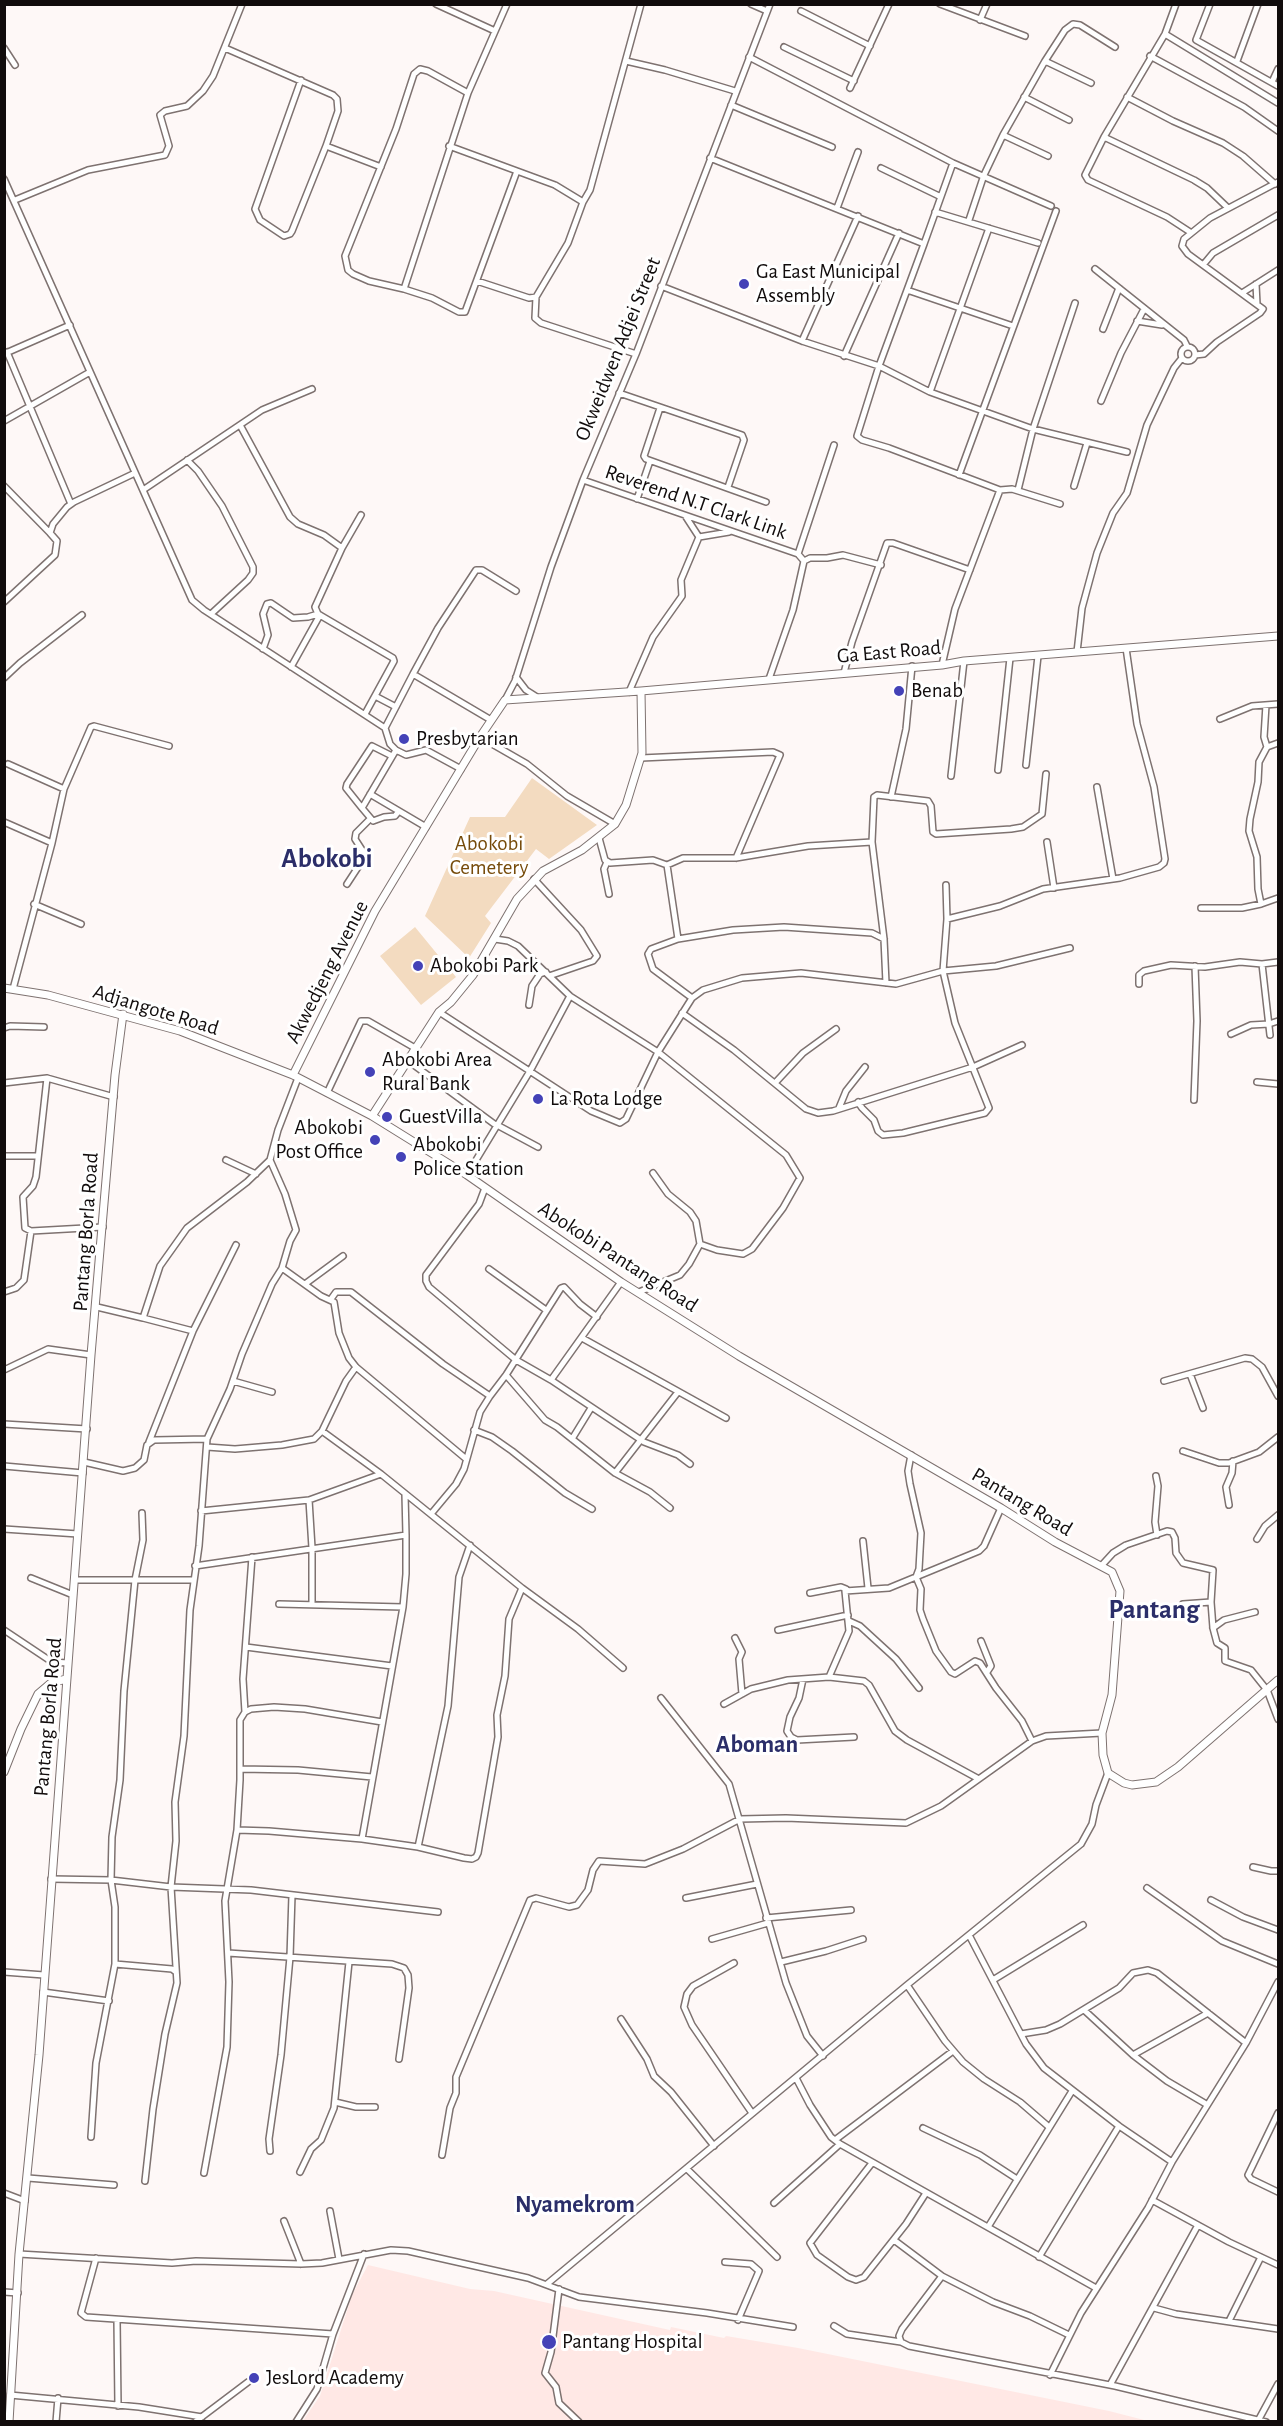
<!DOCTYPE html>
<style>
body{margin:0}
#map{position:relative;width:1283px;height:2426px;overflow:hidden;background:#fef8f7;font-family:"Alegreya Sans",sans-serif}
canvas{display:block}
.frame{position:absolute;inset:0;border:6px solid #110c0c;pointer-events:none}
</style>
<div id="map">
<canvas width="1283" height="2426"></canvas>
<div class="frame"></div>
</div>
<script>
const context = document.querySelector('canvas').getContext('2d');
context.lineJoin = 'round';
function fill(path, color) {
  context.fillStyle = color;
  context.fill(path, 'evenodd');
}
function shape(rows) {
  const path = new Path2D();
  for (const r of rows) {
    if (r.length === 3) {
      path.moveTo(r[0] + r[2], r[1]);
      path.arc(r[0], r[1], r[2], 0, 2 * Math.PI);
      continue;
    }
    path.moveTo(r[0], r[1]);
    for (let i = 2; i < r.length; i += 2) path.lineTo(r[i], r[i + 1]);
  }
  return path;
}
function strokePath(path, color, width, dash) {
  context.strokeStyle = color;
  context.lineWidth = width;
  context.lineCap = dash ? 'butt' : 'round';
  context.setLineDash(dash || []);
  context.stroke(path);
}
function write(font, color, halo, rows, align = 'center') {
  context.font = font + ' "Alegreya Sans",sans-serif';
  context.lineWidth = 6;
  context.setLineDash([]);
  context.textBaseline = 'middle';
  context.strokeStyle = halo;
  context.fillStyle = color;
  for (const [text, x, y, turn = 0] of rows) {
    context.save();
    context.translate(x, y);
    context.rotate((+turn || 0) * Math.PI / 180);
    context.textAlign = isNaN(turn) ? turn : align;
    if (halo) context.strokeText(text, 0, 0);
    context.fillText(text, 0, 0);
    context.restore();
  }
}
const built = shape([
 [368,2265,470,2289,494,2291,670,2330,671,2327,724,2338,726,2336,798,2348,1109,2411,1148,2421,302,2422,320,2396,352,2295]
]);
const green = shape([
 [532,778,597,825,549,859,536,849,485,916,491,923,469,958,425,916,470,817,505,817],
 [415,927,456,977,421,1005,380,956]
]);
const minor = shape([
 [436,4,495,31],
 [751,4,767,11],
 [940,4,1025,36],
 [1176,4,1165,34,1104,137,1085,175,1088,180,1167,217,1190,232],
 [1210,4,1196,40,1278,86],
 [801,11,870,46],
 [980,20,987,4],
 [1165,34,1278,103],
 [784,47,854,81],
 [4,48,15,65],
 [225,48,333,95,337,99,338,111,326,146,381,167],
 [1150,56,1244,107,1278,131],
 [749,57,953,163,1051,206],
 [626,61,665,70,735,91],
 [1045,61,1091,83],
 [1237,61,1258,4],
 [301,80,255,209,260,220,284,236,290,234,292,231,326,146],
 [1272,82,1278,69],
 [850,88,889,4],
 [468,93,428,71,420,69,414,74,396,129,345,256,348,270,353,274,369,281,404,289,468,93,507,4],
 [1024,97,1069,120],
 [1127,97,1173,121,1223,143,1243,156,1275,184],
 [731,105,832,147],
 [1003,135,1048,156],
 [1104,137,1194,180,1207,188,1228,208],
 [449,146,555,185,583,202,590,190,641,4],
 [710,158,924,244,879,366,857,436,862,440,889,448,1000,490],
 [881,168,939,196],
 [4,179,192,600,204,610,385,728,390,744,396,750,406,755,426,750,461,769],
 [15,200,88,170,165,155,169,146,160,115,165,111,187,106,203,91,213,76,242,4],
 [837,208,858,152],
 [935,212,1038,243],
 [969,220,984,175,1003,135,1045,61,1065,30,1073,24,1080,25,1115,47],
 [924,244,953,163],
 [1203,265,1213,253,1278,215],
 [1095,269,1184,340,1187,346],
 [477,281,529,298,536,297,568,243,583,202],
 [1256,284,1257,304],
 [661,286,802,341,879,366,930,392,1033,429,1127,452],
 [404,289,432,298,459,312,465,312,517,171],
 [907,290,1013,326],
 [1242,293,1278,270],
 [536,297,535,318,541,323,636,354],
 [1137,321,1162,325],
 [1103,329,1119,288],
 [802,341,858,216],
 [1188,354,7],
 [7,352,71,504],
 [6,353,70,325],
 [1195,355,1204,354,1217,342,1260,313,1263,309,1188,254,1182,246,1184,239,1210,218,1278,182],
 [844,356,899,233],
 [930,392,989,228],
 [619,393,742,435,744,440,728,487],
 [1101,401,1121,353,1144,309],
 [660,408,644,456,646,459,766,502],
 [4,421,90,372],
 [240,425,290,517,298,524,324,535,342,548],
 [187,460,198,471,222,506,253,567,253,573,248,580,211,614],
 [959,475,1056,211],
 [583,480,798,554],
 [4,486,50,533],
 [1074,486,1087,443],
 [143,490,262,410,312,389],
 [1018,490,1033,429,1075,303],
 [637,499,650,461],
 [361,515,342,548,315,607,318,614,393,658,394,661,365,714],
 [686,517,699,537],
 [699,537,729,532],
 [798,554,834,445],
 [804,561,810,558,827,558,843,555,881,565],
 [4,602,55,555,57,541,50,533,53,524,67,507,74,502,135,473],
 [263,649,268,635,263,614,267,604,271,603,293,618,308,617,318,614],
 [1077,652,1082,608,1097,553,1113,513,1127,493,1147,425,1174,368,1182,358],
 [942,665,955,609,1000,490,1012,489,1060,504],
 [291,667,320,615],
 [844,673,852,642,887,543,893,543,970,570],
 [413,674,438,628,476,570,482,570,516,591],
 [516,677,526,690,537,697],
 [4,678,20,663,82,615],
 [769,679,793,610,804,561,798,554],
 [629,692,653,637,682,596,681,580,699,537],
 [375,696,396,707],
 [505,700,515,681,551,567,583,480,636,354,770,4],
 [1266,705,1264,737,1267,747],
 [1220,719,1252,706,1278,704],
 [385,728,413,674,491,720],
 [480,737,527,764,567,796,615,824],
 [396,750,362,808,373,821,384,817,395,816,399,811],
 [641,758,773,752,780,755,736,858],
 [8,764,64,789],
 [1026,765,1038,656],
 [998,770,1010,658],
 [951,776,964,661],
 [1097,787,1113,879],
 [370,794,426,827],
 [891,797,906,729,912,666],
 [362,808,346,788,347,784,372,746,392,756],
 [4,822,52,843],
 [599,838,605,860,610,863,653,860,667,865,683,858,736,858,808,846,872,842],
 [1047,842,1054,888],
 [607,862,604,869,609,894],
 [667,865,678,939],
 [534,879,581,930,597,956,593,961,549,976],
 [347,884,364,858,364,853,355,839,356,833,370,819],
 [34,904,81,924],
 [1261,904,1258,889,1257,857,1249,831,1250,819,1258,782,1259,762,1267,747,1278,743],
 [1201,908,1242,908,1261,904,1278,898],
 [947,919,1000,906,1043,889,1120,878,1159,867,1164,863,1165,859,1154,787,1137,724,1126,648],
 [495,939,508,941,518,946,570,996,658,1052,786,1155,800,1178,783,1208,752,1249,743,1254,717,1250,700,1244],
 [1262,964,1270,1035],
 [886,983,884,939,872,842,874,797,877,795,928,801,931,806,933,832,936,834,1011,829,1023,827,1042,814,1046,774],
 [1139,984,1139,975,1144,971,1171,965,1205,967,1240,962,1262,964,1278,962],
 [13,989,52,843,64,789,91,727,94,726,169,746],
 [692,998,653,969,648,954,651,949,678,939,733,930,784,927,872,933,884,939],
 [529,1005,532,986,540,974,546,972],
 [439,1012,591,1111,620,1123,626,1119,658,1052,692,998,703,990,742,978,801,973,896,984,943,971,996,966,1070,948],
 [682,1013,734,1050,806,1109,818,1113,833,1111,973,1067,1022,1045],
 [4,1028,10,1026,44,1027],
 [1231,1034,1251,1025,1269,1024,1278,1021],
 [407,1060,497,1126],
 [1257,1082,1278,1084],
 [4,1083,47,1078,114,1097],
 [775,1083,803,1053,836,1029],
 [327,1093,361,1021,368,1021,415,1048],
 [1194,1100,1197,1021,1195,966],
 [858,1102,862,1108,874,1120,878,1131,883,1135,903,1133,985,1113,989,1108,955,1023,943,971,947,919,946,885],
 [839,1108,846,1091,865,1067],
 [497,1125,538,1147],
 [4,1156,38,1156],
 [226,1160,256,1174],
 [467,1175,530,1071,570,996],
 [485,1188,479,1204,426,1275,426,1281,429,1287,516,1360,551,1380],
 [31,1231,25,1228,23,1197,33,1186,36,1177,47,1078],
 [282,1268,321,1296,334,1302,339,1333,349,1358,356,1367,465,1458],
 [489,1269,546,1310],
 [621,1282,551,1380,644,1442,678,1455,690,1464],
 [305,1284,343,1256],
 [4,1292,16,1288,24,1280,31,1231,103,1227],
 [639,1292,680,1275,689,1264,700,1244,696,1221,690,1212,668,1194,653,1173],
 [331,1299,336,1292,351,1292,443,1364,490,1396,480,1412,464,1469,456,1484,431,1514],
 [97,1307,143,1318,160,1266,187,1228,247,1182,270,1160],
 [143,1318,193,1331],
 [582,1338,726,1418],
 [4,1370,48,1349,91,1355],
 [1190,1374,1203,1408],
 [506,1375,545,1420,557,1427,615,1473,650,1492,670,1508],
 [233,1381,272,1392],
 [1164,1381,1245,1358,1252,1359,1262,1367,1278,1396],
 [490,1396,506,1375,561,1288,564,1287,580,1304,597,1317],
 [4,1424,87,1429],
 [474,1430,492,1437,512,1451,565,1493,592,1509],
 [322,1431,346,1381,356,1367],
 [572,1439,591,1408],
 [149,1442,193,1331,236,1245],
 [207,1447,235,1449,282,1445,314,1439,322,1431,381,1474,522,1588,509,1619,505,1676,497,1715,498,1737,478,1853,476,1857,472,1859,464,1858,418,1847,362,1839,269,1831,237,1830],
 [1183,1451,1219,1463,1229,1463,1259,1452,1278,1437],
 [911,1455,908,1471,910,1484,921,1533,919,1569,916,1577,921,1589,920,1610,923,1619,936,1651,951,1672,955,1674,975,1661,980,1663,996,1688,1022,1721,1032,1741],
 [84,1462,123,1471,135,1468,144,1460,147,1445,154,1440,207,1439],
 [4,1466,83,1473],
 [615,1473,678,1392],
 [1156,1476,1158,1486,1155,1522,1157,1535],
 [405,1494,406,1535],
 [309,1500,381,1474],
 [1229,1505,1226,1487,1232,1473,1233,1461],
 [201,1511,309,1500,312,1548,312,1605],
 [4,1529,78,1534],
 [1257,1539,1265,1526,1278,1515],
 [863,1541,868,1588],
 [1102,1565,1113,1553,1126,1545,1167,1531,1172,1532,1175,1538,1176,1553,1183,1563,1213,1570,1211,1602,1213,1628,1217,1643,1225,1648,1225,1661,1251,1670,1267,1690,1278,1719],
 [195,1566,406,1535,406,1574,403,1607,362,1839],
 [31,1578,73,1595],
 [74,1580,193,1580],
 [522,1588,578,1629,623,1668],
 [810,1593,841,1587,846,1589],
 [279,1604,403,1607],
 [1183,1604,1211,1602],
 [849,1621,860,1626,896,1659,919,1688],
 [1213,1628,1224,1620,1255,1612],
 [4,1630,52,1662,68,1663],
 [778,1630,848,1615],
 [735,1638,742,1652,739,1659,742,1694],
 [981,1641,991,1666,987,1672],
 [246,1647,392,1666],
 [829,1677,849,1631,845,1591,889,1588,979,1551,984,1546,1001,1508],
 [803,1679,799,1698,790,1717,787,1731,791,1737,797,1740,854,1737],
 [661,1698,729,1784,786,1983,807,2036,823,2056],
 [724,1704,751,1689,788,1680,829,1677,864,1681,869,1685,895,1731,907,1740,977,1778],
 [245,1712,243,1679,252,1557],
 [240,1769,298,1770,372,1777],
 [418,1847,448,1706,459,1577,470,1545],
 [1253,1867,1271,1871,1278,1871],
 [51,1879,111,1880,171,1887,251,1890,438,1912],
 [1147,1888,1222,1941,1278,1964],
 [686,1898,757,1884],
 [1211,1900,1243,1917,1278,1930],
 [766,1918,851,1910],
 [969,1935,1026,2044,1044,2068,1119,2126,1172,2162],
 [712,1939,768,1923],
 [228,1953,392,1964,404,1968,408,1975,409,1988,399,2059],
 [781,1962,826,1951,863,1939],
 [734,1963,693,1986,687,1994,684,2007,692,2025,752,2113],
 [115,1964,172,1969,176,1972],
 [4,1972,44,1975],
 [993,1980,1083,1925],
 [907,1985,945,2041,963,2062,984,2079,1020,2102,1049,2127],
 [43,1992,109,2001],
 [1084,2010,1133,2055,1167,2081,1206,2104],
 [621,2019,647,2059,654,2076,671,2092,714,2146],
 [1021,2034,1046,2030,1060,2024,1119,1988,1133,1973,1148,1970,1157,1973,1246,2043],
 [1133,2055,1208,2013],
 [796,2078,810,2105,831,2137,840,2144,1096,2288],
 [335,2102,356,2107,375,2107],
 [1278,2113,1248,2175,1251,2179,1278,2192],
 [923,2128,980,2155,1017,2179],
 [91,2137,96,2063,115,1964,115,1907,111,1880,112,1837,120,1780,124,1691,135,1580,143,1540,142,1513],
 [835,2140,953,2051],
 [270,2151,269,2139,281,2055,290,1957,292,1895],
 [442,2155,450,2108,456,2093,456,2077,530,1900,536,1898,569,1907,577,1905,588,1890,593,1870,599,1861,645,1864,683,1849,740,1819,786,1818,906,1823,941,1806,1032,1741,1046,1736,1102,1733],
 [872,2163,810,2243,817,2255,848,2277,856,2280,864,2277,906,2224,926,2193],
 [687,2169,777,2257],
 [300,2172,311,2149,321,2140,334,2108,349,1962],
 [204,2173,227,2047,229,1982,225,1901,237,1830,240,1780,240,1720,245,1712,251,1709,274,1707,305,1709,382,1722],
 [28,2178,114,2185],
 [145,2181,153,2109,165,2034,177,1983,171,1887,176,1841,175,1802,184,1736,190,1610,199,1546,207,1439,230,1389,242,1354,272,1284,282,1268,290,1241,296,1230,285,1194,270,1160,278,1130,298,1078],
 [4,2193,25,2201],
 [1152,2200,1229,2242,1278,2265],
 [774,2203,840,2144],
 [330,2211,339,2259],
 [284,2221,301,2264],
 [988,2227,1072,2091],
 [894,2240,942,2276,993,2302,1030,2316,1069,2335],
 [19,2254,172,2263,196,2261,301,2264,322,2263,391,2250,408,2251,528,2278,579,2297,707,2313,793,2327],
 [1039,2257,1119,2126],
 [96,2258,81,2313,86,2317,333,2334],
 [725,2262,751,2264,759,2271,738,2320],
 [942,2276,902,2329,899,2336,901,2342,909,2346,1115,2386,1266,2422],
 [547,2284,907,1985,1081,1844,1092,1824,1096,1805,1108,1773],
 [559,2289,551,2352,545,2373,556,2387,559,2403,579,2422],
 [4,2292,18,2293],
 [1154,2308,1176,2314,1278,2329],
 [117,2320,118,2406],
 [1229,2321,1261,2257],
 [834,2326,847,2334,901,2342],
 [1050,2375,1081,2313,1148,2208,1172,2162,1246,2043,1278,1982],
 [1110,2385,1198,2225],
 [10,2395,139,2407,202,2417],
 [1259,2419,1278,2384],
 [56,2422,58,2398],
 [195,2422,248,2382],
 [296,2422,317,2389,333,2334,364,2254]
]);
const tertiary = shape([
 [4,988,48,995,180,1031,293,1075,372,1116,467,1175,621,1282,739,1356,1001,1508,1055,1542,1112,1572,1120,1591,1112,1695,1102,1733,1103,1755,1108,1773,1124,1783,1132,1785,1156,1782,1178,1767,1278,1680],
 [293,1075,375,911,480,737,505,700,641,691,942,665,964,661,1278,636],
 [372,1116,439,1012,451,1002,473,975,517,899,543,871,582,850,615,824,626,805,642,753,641,691],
 [4,1772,21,1729,38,1694,51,1683,66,1679],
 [9,2422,19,2254,39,2055,91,1355,115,1075,123,1014]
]);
const markers = [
 [744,284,6,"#4442b7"],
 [899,691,6,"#4442b7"],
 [404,739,6,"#4442b7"],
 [418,966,6,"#4442b7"],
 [370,1072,6,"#4442b7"],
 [538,1099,6,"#4442b7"],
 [387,1117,6,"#4442b7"],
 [375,1140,6,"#4442b7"],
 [401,1157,6,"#4442b7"],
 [549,2342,8,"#4442b7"],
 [254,2378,6,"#4442b7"]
];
const poiNames = [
 ["Ga East Municipal",756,272],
 ["Assembly",756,296],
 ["Benab",911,691],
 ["Presbytarian",416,739],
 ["Abokobi Park",430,966],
 ["Abokobi Area",382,1060],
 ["Rural Bank",382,1084],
 ["La Rota Lodge",550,1099],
 ["GuestVilla",399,1117],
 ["Abokobi",363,1128,"right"],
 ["Post Office",363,1152,"right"],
 ["Abokobi",413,1145],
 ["Police Station",413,1169],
 ["Pantang Hospital",562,2342],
 ["JesLord Academy",266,2378]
];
const streetNames = [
 ["Okweidwen Adjei Street",618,349,-68],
 ["Reverend N.T Clark Link",696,502,19],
 ["Ga East Road",889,652,-5],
 ["Akwedjeng Avenue",327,972,-63],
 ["Adjangote Road",156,1010,17],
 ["Pantang Borla Road",86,1232,-86],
 ["Abokobi Pantang Road",618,1257,33],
 ["Pantang Road",1022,1502,31],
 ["Pantang Borla Road",48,1717,-85]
];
const parkNames = [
 ["Abokobi",489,844],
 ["Cemetery",489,868]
];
const quarterNames = [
 ["Aboman",757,1745],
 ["Nyamekrom",575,2205]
];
const districtNames = [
 ["Abokobi",327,859],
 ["Pantang",1154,1610]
];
fill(built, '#ffe8e5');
fill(green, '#f3dbc0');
strokePath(minor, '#7e7270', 8);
strokePath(tertiary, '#7e7270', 9);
strokePath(minor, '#fff', 5);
strokePath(tertiary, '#fff', 7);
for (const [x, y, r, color] of markers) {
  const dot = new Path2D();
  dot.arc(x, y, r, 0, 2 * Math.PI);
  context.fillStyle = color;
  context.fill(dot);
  strokePath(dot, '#fff', 2);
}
write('21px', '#110c0c', '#fff', poiNames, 'left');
write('21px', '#110c0c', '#fff', streetNames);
write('21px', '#764b0a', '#fff', parkNames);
write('bold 24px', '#2b2e69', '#fff', quarterNames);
write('bold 27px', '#2b2e69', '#fff', districtNames);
</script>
